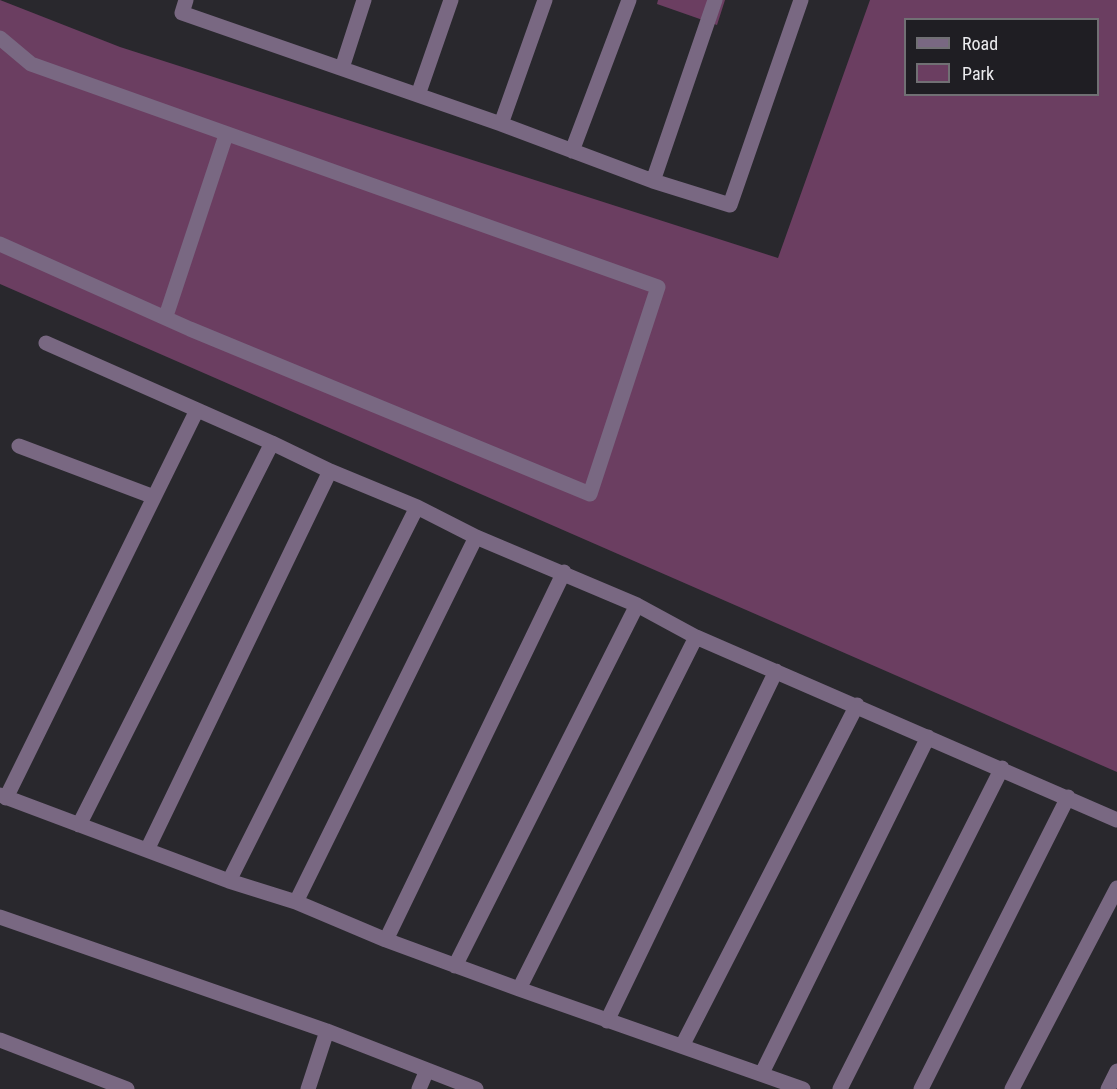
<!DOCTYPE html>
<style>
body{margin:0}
#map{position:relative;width:1117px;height:1089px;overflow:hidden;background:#29282d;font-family:"Roboto Condensed",sans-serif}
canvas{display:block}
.legend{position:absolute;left:904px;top:18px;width:195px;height:78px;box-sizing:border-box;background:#1f1e23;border:2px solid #717074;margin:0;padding:8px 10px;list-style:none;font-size:18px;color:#ebebee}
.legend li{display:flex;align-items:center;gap:12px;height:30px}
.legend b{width:30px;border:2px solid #717074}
</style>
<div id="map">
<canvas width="1117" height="1089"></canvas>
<ul class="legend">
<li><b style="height:8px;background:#796882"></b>Road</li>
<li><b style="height:16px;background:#6b3e61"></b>Park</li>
</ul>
</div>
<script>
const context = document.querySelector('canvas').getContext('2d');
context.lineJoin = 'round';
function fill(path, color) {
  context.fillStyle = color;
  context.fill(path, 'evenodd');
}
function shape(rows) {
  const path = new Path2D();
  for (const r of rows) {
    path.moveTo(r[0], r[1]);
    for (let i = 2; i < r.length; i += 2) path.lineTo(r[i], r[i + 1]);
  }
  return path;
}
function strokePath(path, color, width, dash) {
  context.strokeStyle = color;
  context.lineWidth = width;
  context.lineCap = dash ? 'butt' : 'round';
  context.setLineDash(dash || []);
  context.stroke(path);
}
const green = shape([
 [0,0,120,47,778,258,870,0,1117,0,1117,772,0,284],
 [906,20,1098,20,1098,94,906,94],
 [658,0,725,0,717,25,657,4]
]);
const street = shape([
 [186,0,182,13,501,124,653,181,730,205,801,0],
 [0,38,31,64,658,287,590,494,190,329,0,244],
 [342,68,364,0],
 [418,95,451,0],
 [501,124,545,0],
 [572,151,629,0],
 [653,181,715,0],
 [166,316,226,135],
 [46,343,272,443,330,471,417,507,476,537,637,605,696,637,1117,820],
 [19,446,154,497],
 [0,795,229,881,296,902,386,940,519,989,803,1089],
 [6,798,197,410],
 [79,825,272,443],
 [147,850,330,471],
 [229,881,417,507],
 [296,902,476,537],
 [0,917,327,1031,476,1089],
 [386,940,564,572],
 [455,966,637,605],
 [519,989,696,637],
 [607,1021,776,671],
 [0,1040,127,1089],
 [682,1046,857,705],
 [762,1073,928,737],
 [308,1089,327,1031],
 [419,1089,427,1070],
 [840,1089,1002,768],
 [921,1089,1068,797],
 [1012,1089,1117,888],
 [1108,1089,1117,1071]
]);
fill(green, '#6b3e61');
strokePath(street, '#796882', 15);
</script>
